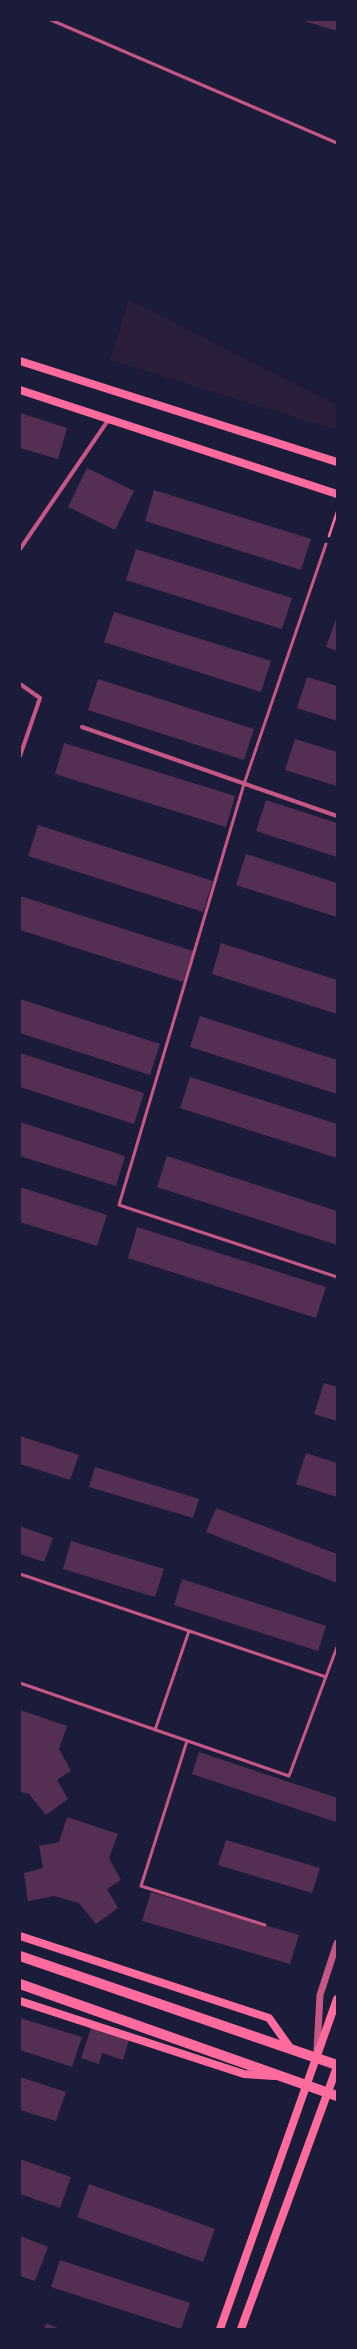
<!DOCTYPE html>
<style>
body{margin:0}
#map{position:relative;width:357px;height:2349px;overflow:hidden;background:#1b1b3a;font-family:Montserrat,sans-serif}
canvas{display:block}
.frame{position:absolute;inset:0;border:21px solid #1b1b3a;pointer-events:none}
</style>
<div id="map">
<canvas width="357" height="2349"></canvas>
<div class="frame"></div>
</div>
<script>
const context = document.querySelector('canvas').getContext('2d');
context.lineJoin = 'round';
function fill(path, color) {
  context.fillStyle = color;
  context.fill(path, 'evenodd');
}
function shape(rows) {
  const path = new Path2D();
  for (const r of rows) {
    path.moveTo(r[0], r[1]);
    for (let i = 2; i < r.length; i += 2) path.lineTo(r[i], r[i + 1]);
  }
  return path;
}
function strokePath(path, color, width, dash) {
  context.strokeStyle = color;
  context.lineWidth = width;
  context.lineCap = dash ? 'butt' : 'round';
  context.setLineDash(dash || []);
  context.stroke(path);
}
const green = shape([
 [129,300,337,405,337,430,110,360]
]);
const building = shape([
 [301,20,337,20,337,31],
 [20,413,67,428,58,459,20,448],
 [87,468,134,491,115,530,68,507],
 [154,490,311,539,301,570,145,521],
 [136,549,292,598,282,629,126,580],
 [114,612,271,661,261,692,104,642],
 [337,616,337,651,326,647],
 [307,677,337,686,337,721,297,708],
 [98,679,254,729,244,760,88,710],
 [295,739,337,752,337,786,285,770],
 [64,743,235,796,226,827,55,774],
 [266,800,337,823,337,857,256,831],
 [38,825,213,881,203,912,28,856],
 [246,854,337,883,337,917,236,885],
 [20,896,193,951,183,982,20,930],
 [221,943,337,980,337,1014,212,974],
 [20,999,160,1044,150,1075,20,1033],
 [200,1016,337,1060,337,1094,190,1047],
 [20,1053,144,1093,134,1124,20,1087],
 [190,1077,337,1124,337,1158,180,1108],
 [20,1122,125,1156,116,1186,20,1156],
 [167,1156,337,1211,337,1245,157,1187],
 [20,1187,107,1215,97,1246,20,1222],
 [137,1227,326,1287,316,1318,128,1258],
 [324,1383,337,1387,337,1421,314,1414],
 [20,1436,79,1455,70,1480,20,1464],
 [306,1453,337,1463,337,1497,296,1484],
 [95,1467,199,1499,193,1518,89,1487],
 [216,1508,337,1554,337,1583,206,1532],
 [20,1526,53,1538,44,1562,20,1554],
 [71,1541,164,1569,155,1597,63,1569],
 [182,1579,326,1626,318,1651,174,1605],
 [20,1710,67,1726,59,1749,71,1771,57,1780,68,1799,46,1815,29,1794,20,1792],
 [199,1752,337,1798,336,1822,192,1774],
 [67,1817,118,1834,109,1858,121,1880,107,1889,118,1908,96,1924,79,1903,54,1896,28,1901,24,1873,43,1868,39,1846,59,1842],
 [226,1840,320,1868,312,1893,218,1865],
 [151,1892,299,1935,290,1964,142,1921],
 [20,2018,82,2037,72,2067,20,2050],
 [92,2025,130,2037,123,2060,102,2053,99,2064,81,2058],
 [20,2077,66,2092,56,2121,20,2110],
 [20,2159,71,2177,60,2208,20,2194],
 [89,2184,215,2229,203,2262,77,2217],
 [20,2236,48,2247,35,2281,20,2276],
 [60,2260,190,2303,181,2329,51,2287],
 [46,2323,60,2329,44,2329]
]);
const path = shape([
 [329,536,337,512]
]);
const service = shape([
 [51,20,337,143],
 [326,544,244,784,119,1205,337,1277],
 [20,1574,326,1677],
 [20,1683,289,1776,337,1647],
 [155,1730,189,1631],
 [187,1741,141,1886,265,1925]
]);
const minor = shape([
 [20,549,109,419],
 [20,684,40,698,20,756],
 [82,727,337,816]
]);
const tertiary = shape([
 [317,2050,320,1995,337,1943]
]);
const secondary = shape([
 [20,361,337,462],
 [20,390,337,494],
 [20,1936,269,2018,291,2049],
 [20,2001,244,2074,274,2076],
 [220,2329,337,1999],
 [241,2329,337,2067]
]);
const primary = shape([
 [20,1956,337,2065],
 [20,1984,337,2096]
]);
fill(green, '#2a1e3b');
fill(building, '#542f53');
strokePath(path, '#ff6b9d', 2.5);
strokePath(service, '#c65784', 3);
strokePath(minor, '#c65784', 4);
strokePath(tertiary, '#c65784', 7);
strokePath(secondary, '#ff6b9d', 8);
strokePath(primary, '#ff6b9d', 10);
</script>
